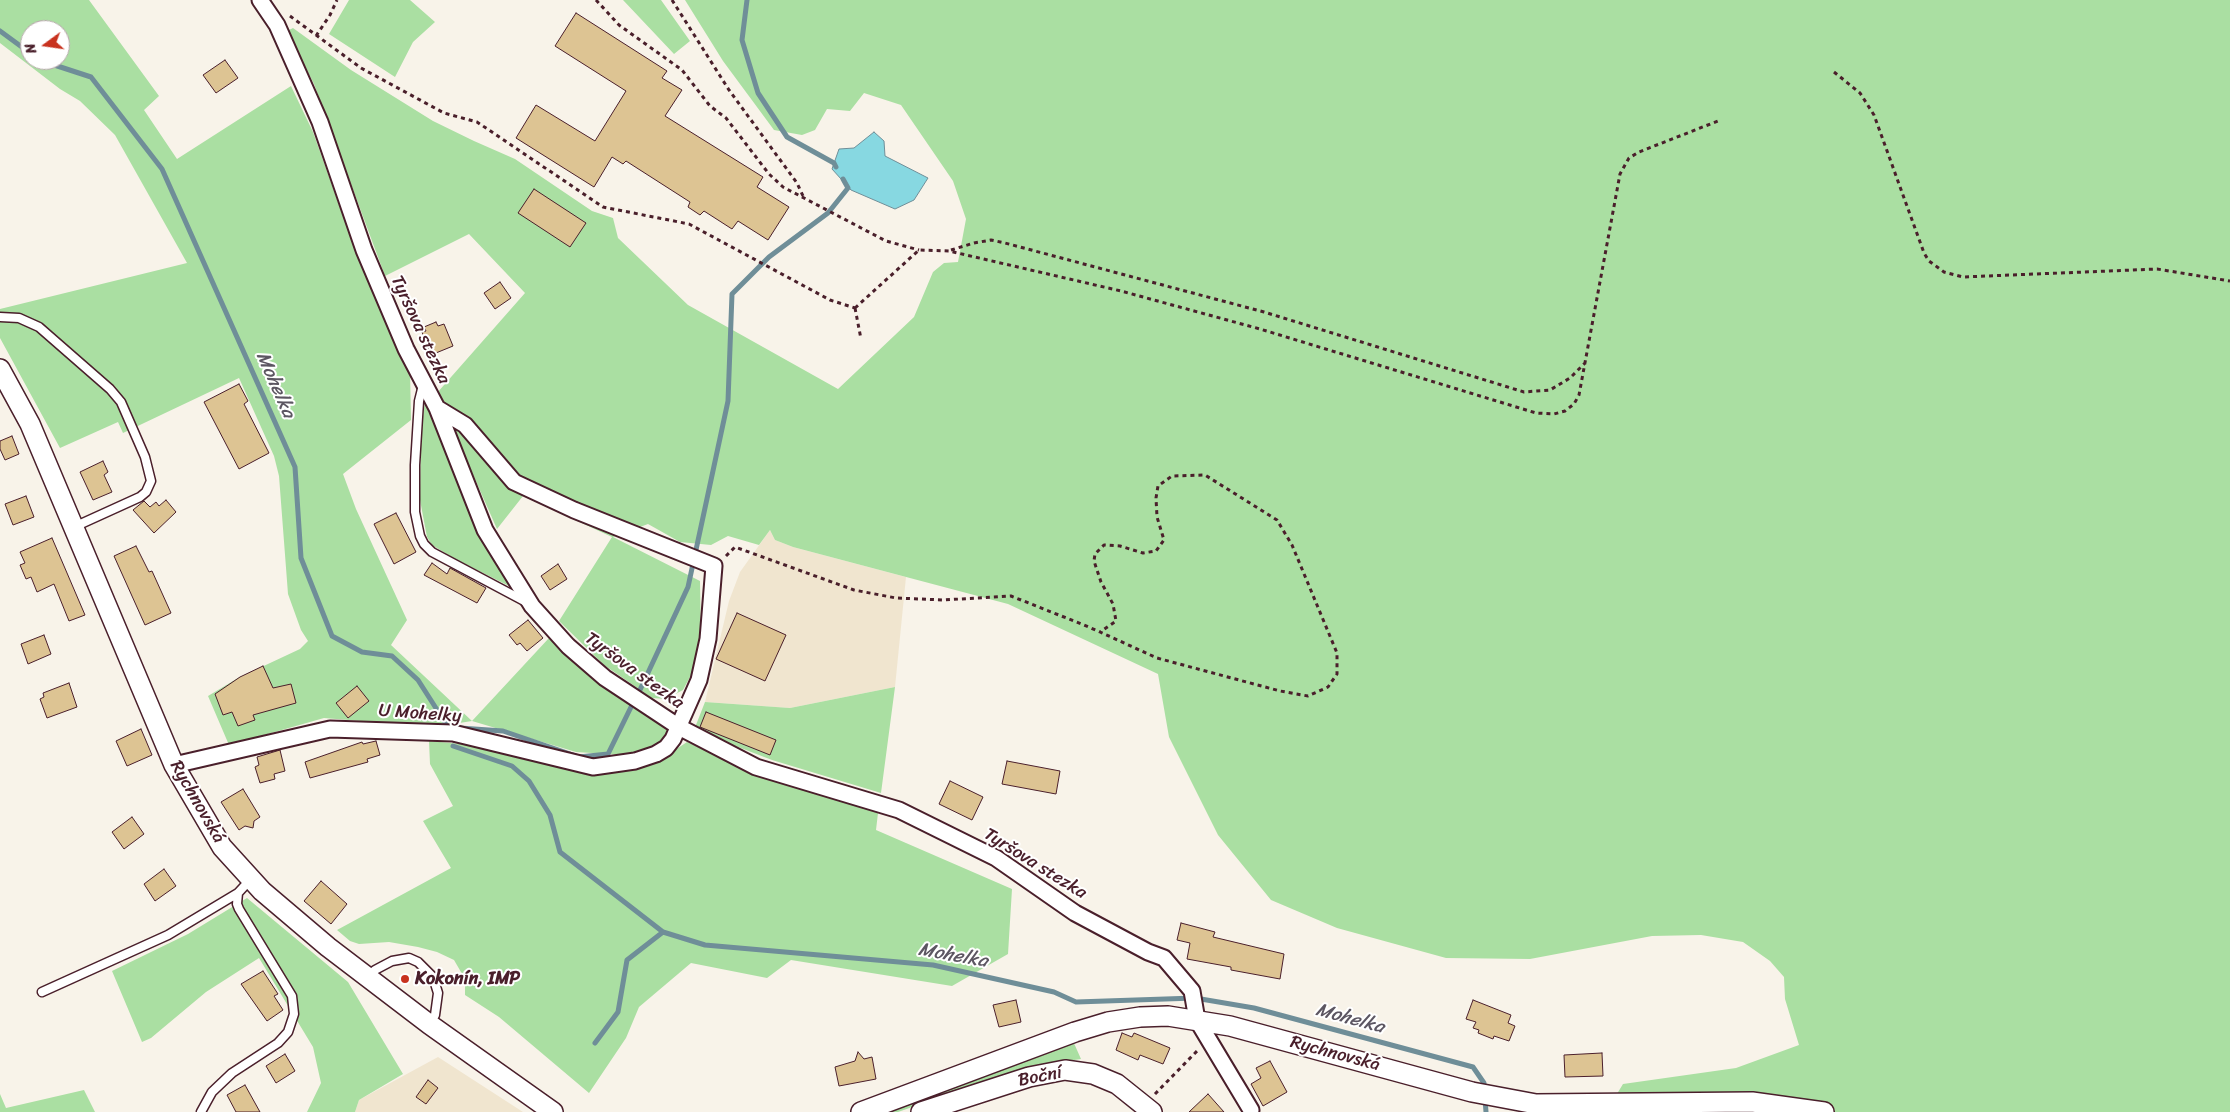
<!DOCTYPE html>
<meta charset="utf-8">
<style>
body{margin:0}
#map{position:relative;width:2230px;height:1112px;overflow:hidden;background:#f8f3e9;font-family:Sriracha,sans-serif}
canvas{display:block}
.north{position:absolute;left:20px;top:20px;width:50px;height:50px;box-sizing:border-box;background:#fff;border:1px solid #b7a5aa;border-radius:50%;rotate:256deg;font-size:14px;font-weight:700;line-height:20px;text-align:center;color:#4a1f2b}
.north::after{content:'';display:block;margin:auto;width:18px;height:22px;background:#c8321e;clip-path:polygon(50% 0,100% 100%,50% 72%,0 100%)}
</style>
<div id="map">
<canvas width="2230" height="1112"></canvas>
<div class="north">N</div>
</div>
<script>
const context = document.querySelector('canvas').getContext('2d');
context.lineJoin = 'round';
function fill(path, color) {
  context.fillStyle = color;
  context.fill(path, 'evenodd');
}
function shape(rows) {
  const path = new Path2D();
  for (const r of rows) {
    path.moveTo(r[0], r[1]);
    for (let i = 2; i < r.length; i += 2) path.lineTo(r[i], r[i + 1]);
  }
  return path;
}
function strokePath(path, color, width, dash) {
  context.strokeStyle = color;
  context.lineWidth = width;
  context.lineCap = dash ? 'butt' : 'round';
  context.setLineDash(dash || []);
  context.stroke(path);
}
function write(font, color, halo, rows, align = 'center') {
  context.font = font + ' Sriracha,sans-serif';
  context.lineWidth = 4;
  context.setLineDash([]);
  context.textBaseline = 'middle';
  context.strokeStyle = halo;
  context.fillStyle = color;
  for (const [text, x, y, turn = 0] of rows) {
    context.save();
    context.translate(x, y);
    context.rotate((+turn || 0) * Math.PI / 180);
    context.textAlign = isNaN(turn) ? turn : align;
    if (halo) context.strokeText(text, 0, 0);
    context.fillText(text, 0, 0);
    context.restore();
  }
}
const built = shape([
 [770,530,775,540,793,547,906,577,895,687,790,708,705,702,729,601,740,572],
 [438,1057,523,1112,355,1112,359,1100]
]);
const green = shape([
 [0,0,89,0,159,96,144,110,177,159,291,86,313,132,354,247,410,370,411,420,343,474,356,509,407,620,391,645,472,721,549,638,623,701,669,727,664,739,655,747,624,755,576,752,472,721,434,727,324,718,229,745,208,696,238,678,300,649,308,641,301,630,288,594,279,476,274,456,239,378,123,433,118,422,60,448,0,338,0,309,187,263,115,135,80,101,60,89,0,43],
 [30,30,60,30,60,60,30,60],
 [349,0,410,0,435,22,413,42,395,77,329,34],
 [623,0,661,0,690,41,674,54],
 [685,0,2230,0,2230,1112,1606,1112,1623,1084,1736,1068,1799,1045,1785,999,1784,977,1770,961,1743,942,1701,935,1652,936,1530,959,1446,958,1337,928,1271,900,1218,835,1169,737,1158,674,1008,604,793,547,775,540,770,530,759,545,728,536,711,545,680,542,648,524,613,537,700,581,701,642,691,675,683,690,666,699,652,698,604,665,559,621,612,537,523,496,497,529,437,393,525,293,469,234,385,276,314,84,287,31,293,28,351,70,433,121,474,141,515,159,592,211,613,218,618,238,688,305,838,389,914,317,933,272,944,263,958,262,966,219,953,181,901,105,864,93,850,111,827,109,815,130,802,135,774,130,723,61],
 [425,400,515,589,455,559,432,545,427,537,420,500,421,433],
 [895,687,881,793,772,760,694,730,705,702,790,708],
 [429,741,484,746,576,772,596,772,633,771,666,756,687,742,748,771,878,813,876,830,1012,889,1008,954,952,986,791,960,767,978,691,963,639,1007,626,1038,589,1093,499,1017,465,995,465,979,454,960,437,952,418,947,389,942,359,944,350,941,337,930,451,868,423,821,453,806,430,764],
 [247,898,348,982,403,1074,359,1100,355,1112,307,1112,321,1083,313,1047,259,958,206,992,151,1038,142,1042,112,971,188,934],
 [1073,1041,1081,1059,1027,1067,898,1112,880,1112],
 [84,1090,95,1112,0,1112,0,1094,6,1108]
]);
const water = shape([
 [874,132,884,141,885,156,928,178,914,200,895,209,851,190,832,169,839,149,854,148,874,132]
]);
const stream = shape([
 [747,0,742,40,758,93,787,137,834,163,836,167],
 [0,31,30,53],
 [39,60,91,77,162,169,295,467,301,558,332,636,362,652,392,656,418,680,448,727,452,728],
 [639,692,688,587,728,401,732,294,769,257,828,213,848,188,843,179],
 [460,728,503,731,579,757,608,754,633,703],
 [453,746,512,766,529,781,550,815,560,852,663,932,705,945,933,965,1054,992,1076,1002,1195,998,1254,1008,1473,1067,1484,1083,1484,1091],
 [595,1043,618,1012,627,960,663,932],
 [1485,1099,1486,1112]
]);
const building = shape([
 [576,13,667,71,662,78,682,90,665,116,763,177,757,187,789,207,768,240,738,221,732,229,704,211,700,215,688,207,690,202,626,161,623,164,612,157,594,187,516,138,536,105,595,141,626,91,555,46,576,13],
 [225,60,238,78,216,93,203,75,225,60],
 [534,189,586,223,570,247,518,213,534,189],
 [500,282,511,298,495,309,484,293,500,282],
 [436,322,438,326,444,324,453,346,431,355,422,332,426,331,424,327,436,322],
 [239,384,248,401,244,404,269,453,239,469,204,402,239,384],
 [12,436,19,454,5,460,0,449,0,441,12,436],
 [103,461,108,472,104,475,112,492,93,500,80,472,103,461],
 [26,496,34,517,13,525,5,504,26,496],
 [166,500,176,512,154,533,133,510,144,501,150,507,156,502,159,506,166,500],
 [396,513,416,552,394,564,374,524,396,513],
 [52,538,85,615,69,621,54,584,37,592,31,577,26,579,20,565,25,563,20,552,52,538],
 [136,546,149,572,152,571,171,613,145,625,114,556,136,546],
 [432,563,447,574,450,568,486,588,477,603,424,575,432,563],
 [558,564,567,579,550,590,541,576,558,564],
 [737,613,786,635,765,681,716,659,737,613],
 [528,620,543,638,527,651,520,643,517,645,509,635,528,620],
 [44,635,51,654,28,664,21,644,44,635],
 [263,666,273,688,291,684,296,703,253,715,255,720,238,726,232,712,223,715,215,694,240,677,263,666],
 [69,683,77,707,47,718,40,699,44,697,43,693,69,683],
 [357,686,369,701,348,718,336,703,357,686],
 [706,712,776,740,770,755,700,727,706,712],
 [141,729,152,755,127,766,116,741,141,729],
 [376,741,380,755,367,759,368,762,310,778,305,762,362,742,363,744,376,741],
 [280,750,285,771,274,774,275,779,260,783,255,767,259,765,257,757,280,750],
 [1007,761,1060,771,1056,794,1002,784,1007,761],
 [950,781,983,797,972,820,939,804,950,781],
 [243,789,260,817,254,821,253,828,245,826,239,830,221,802,243,789],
 [132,817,144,834,124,849,112,832,132,817],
 [164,869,176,886,155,901,144,884,164,869],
 [321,881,347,904,331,924,304,901,321,881],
 [1181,923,1215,932,1213,937,1284,954,1280,979,1231,970,1231,967,1187,959,1190,943,1177,940,1181,923],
 [263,971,278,994,274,996,283,1010,267,1021,241,984,263,971],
 [1016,1000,1021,1022,999,1027,993,1005,1016,1000],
 [1473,1000,1511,1015,1508,1023,1515,1026,1509,1041,1494,1036,1493,1039,1478,1033,1479,1030,1473,1028,1476,1022,1466,1019,1473,1000],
 [1122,1033,1132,1037,1134,1033,1170,1048,1163,1064,1140,1055,1138,1060,1116,1050,1122,1033],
 [858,1052,864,1059,872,1057,876,1079,839,1086,835,1067,855,1061,858,1052],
 [1602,1053,1603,1076,1565,1077,1564,1055,1602,1053],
 [285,1054,295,1071,276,1083,266,1066,285,1054],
 [1270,1061,1287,1092,1263,1106,1251,1084,1261,1078,1256,1068,1270,1061],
 [428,1080,438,1088,426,1104,416,1097,428,1080],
 [245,1085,260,1112,236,1112,227,1095,245,1085],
 [1208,1094,1224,1112,1189,1112,1208,1094]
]);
const path = shape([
 [596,0,619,25,682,70,710,106,726,118,769,174,783,187,886,241,919,250],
 [672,0,729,90,797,183,803,196],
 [290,16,361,68,444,113,477,122,603,207,689,224,830,300,855,308],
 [316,36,330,15,337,0],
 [1834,72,1860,93,1874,115,1924,253,1929,261,1944,272,1963,277,2157,269,2230,281],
 [951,250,974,243,991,240,1005,243,1264,312,1524,392,1550,390,1570,378,1585,363],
 [855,308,919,250,949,251,1121,291,1260,329,1536,413,1554,414,1565,411,1574,404,1579,395,1620,174,1629,158,1639,152,1718,121],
 [855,308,861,339],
 [726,556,735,547,854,590,896,598,943,600,1011,596,1084,625,1100,632,1157,658,1280,691,1308,696,1328,687,1337,674,1337,653,1292,545,1277,520,1205,475,1172,476,1158,486,1156,498,1157,517,1164,540,1156,551,1143,553,1120,546,1104,545,1095,554,1094,561,1101,582,1113,604,1116,621,1100,632],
 [1155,1094,1198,1050]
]);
const service = shape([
 [0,317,19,318,39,327,110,389,121,402,145,457,151,481,146,492,140,497,74,527],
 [423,385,419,401,415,465,415,512,420,536,424,544,432,552,526,602],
 [368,978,375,970,392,961,409,958,418,962,433,977,438,993,435,1015,429,1024],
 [42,992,168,935,238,893,251,879],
 [201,1112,212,1092,232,1073,278,1043,288,1032,294,1014,292,996,239,909,237,904,238,893]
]);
const minor = shape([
 [260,0,277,25,320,122,364,250,406,349,437,408,485,530,532,606,568,646,605,678,679,727,756,767,899,810,996,858,1075,913,1148,952,1164,958,1192,991,1197,1020,1251,1110],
 [174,765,330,729,453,733,593,767,635,761,656,754,666,748,673,739,699,680,708,639,714,566,574,510,514,482,465,425,437,408]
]);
const tertiary = shape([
 [0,369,30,424,174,765,222,847,262,891,328,947,429,1024,553,1112],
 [861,1112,1075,1032,1108,1022,1140,1017,1168,1016,1230,1026,1472,1092,1536,1104,1752,1102,1824,1112],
 [921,1112,1029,1077,1065,1070,1093,1074,1117,1084,1152,1112]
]);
const markers = [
 [405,979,5,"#c8321e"]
];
const streetNames = [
 ["Tyršova stezka",420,330,65],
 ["Tyršova stezka",634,671,36],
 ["U Mohelky",420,714,4],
 ["Rychnovská",197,802,60],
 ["Tyršova stezka",1035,864,32],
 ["Rychnovská",1335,1054,15],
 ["Boční",1040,1077,-11]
];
const poiNames = [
 ["Kokonín, IMP",415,979]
];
const waterNames = [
 ["Mohelka",275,385,66],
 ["Mohelka",953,956,10],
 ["Mohelka",1350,1019,15]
];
fill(built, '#f0e5cf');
fill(green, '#aadfa2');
fill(water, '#87d8e1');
strokePath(water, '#6f8e98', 1);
strokePath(stream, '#6f8e98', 5);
fill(building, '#ddc493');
strokePath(building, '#4a1f2b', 1);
strokePath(service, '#4a1f2b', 11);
strokePath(minor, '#4a1f2b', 19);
strokePath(tertiary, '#4a1f2b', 22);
strokePath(path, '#4a1f2b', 3, [4, 4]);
strokePath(service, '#fff', 8);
strokePath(minor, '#fff', 15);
strokePath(tertiary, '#fff', 19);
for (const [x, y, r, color] of markers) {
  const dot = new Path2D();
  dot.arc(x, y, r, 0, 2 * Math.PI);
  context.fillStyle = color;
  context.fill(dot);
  strokePath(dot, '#fff', 2);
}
write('18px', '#4a1f2b', '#fff', streetNames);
write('bold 18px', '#4a1f2b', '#fff', poiNames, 'left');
write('italic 19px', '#5c5662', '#fff', waterNames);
</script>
